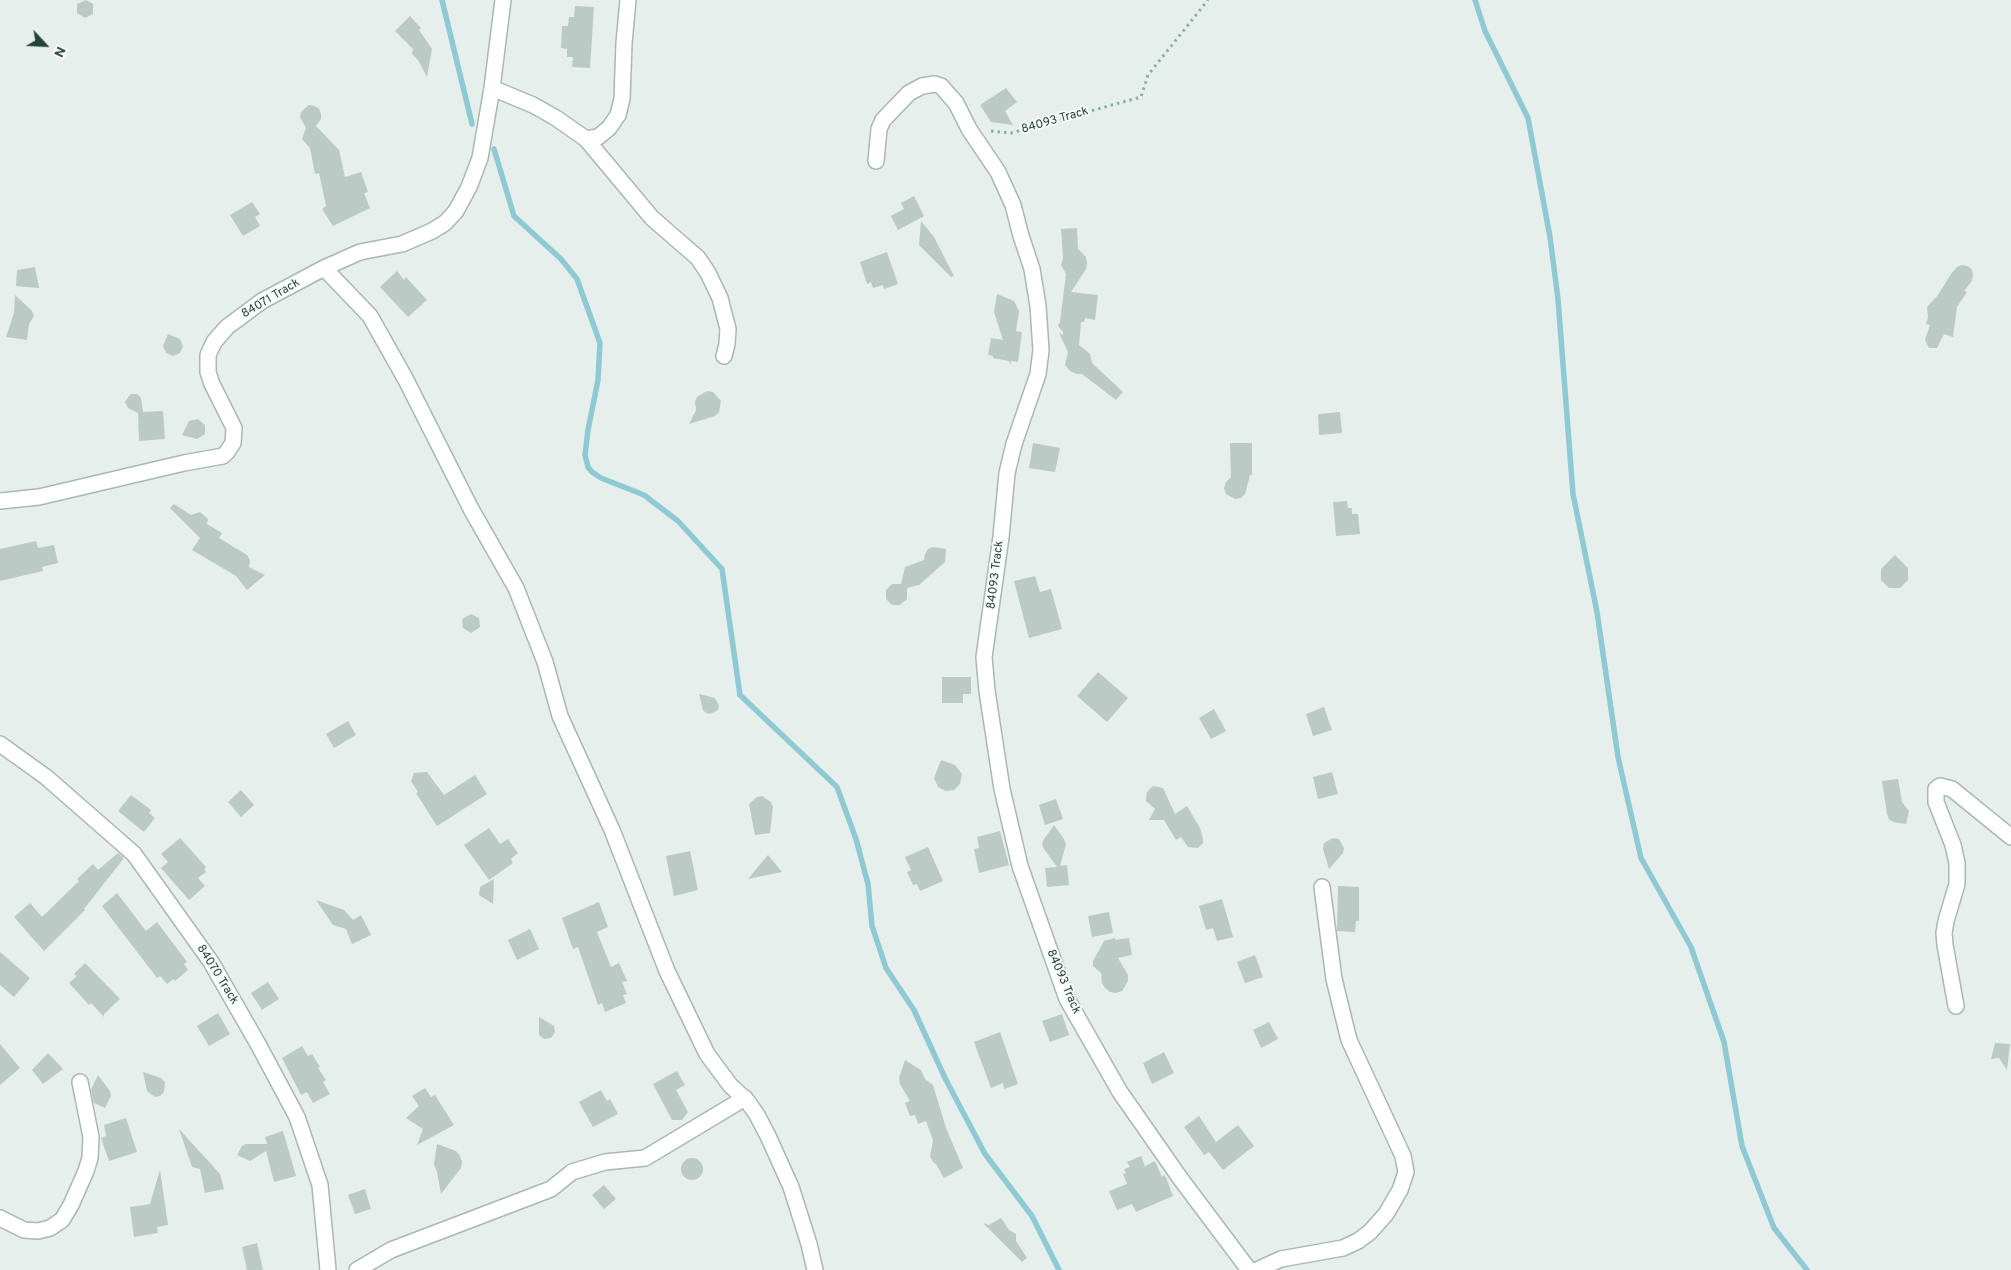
<!DOCTYPE html>
<style>
body{margin:0}
#map{position:relative;width:2011px;height:1270px;overflow:hidden;background:#e6efeb;font-family:Overpass,sans-serif}
canvas{display:block}
.north{position:absolute;left:20px;top:20px;width:50px;height:50px;-webkit-text-stroke:4px #f7fbf9;paint-order:stroke;rotate:115deg;font-size:14px;font-weight:700;line-height:20px;text-align:center;color:#24423a}
.north::after{content:'';display:block;margin:auto;width:18px;height:22px;background:#24423a;clip-path:polygon(50% 0,100% 100%,50% 72%,0 100%)}
</style>
<div id="map">
<canvas width="2011" height="1270"></canvas>
<div class="north">N</div>
</div>
<script>
const context = document.querySelector('canvas').getContext('2d');
context.lineJoin = 'round';
function shape(rows) {
  const path = new Path2D();
  for (const r of rows) {
    if (r.length === 3) {
      path.moveTo(r[0] + r[2], r[1]);
      path.arc(r[0], r[1], r[2], 0, 2 * Math.PI);
      continue;
    }
    path.moveTo(r[0], r[1]);
    for (let i = 2; i < r.length; i += 2) path.lineTo(r[i], r[i + 1]);
  }
  return path;
}
function strokePath(path, color, width, dash) {
  context.strokeStyle = color;
  context.lineWidth = width;
  context.lineCap = dash ? 'butt' : 'round';
  context.setLineDash(dash || []);
  context.stroke(path);
}
function fill(path, color) {
  context.fillStyle = color;
  context.fill(path, 'evenodd');
}
function write(font, color, halo, rows, align = 'center') {
  context.font = font + ' Overpass,sans-serif';
  context.lineWidth = 4;
  context.setLineDash([]);
  context.textBaseline = 'middle';
  context.strokeStyle = halo;
  context.fillStyle = color;
  for (const [text, x, y, turn = 0] of rows) {
    context.save();
    context.translate(x, y);
    context.rotate((+turn || 0) * Math.PI / 180);
    context.textAlign = isNaN(turn) ? turn : align;
    if (halo) context.strokeText(text, 0, 0);
    context.fillText(text, 0, 0);
    context.restore();
  }
}
const stream = shape([
 [442,0,472,124],
 [1475,0,1485,31,1528,118,1550,237,1558,299,1573,494,1597,612,1618,757,1641,858,1691,947,1724,1042,1742,1146,1774,1228,1807,1270],
 [494,149,514,216,561,259,577,279,600,343,598,380,588,430,585,455,588,467,592,472,601,478,644,495,678,521,722,569,740,695,837,787,856,839,868,884,872,926,886,968,914,1010,945,1078,985,1154,1032,1216,1059,1270]
]);
const building = shape([
 [86,0,93,4,93,14,85,18,77,13,77,4],
 [575,6,594,7,590,68,572,67,573,57,567,57,567,49,561,48,562,26,568,26,569,17,574,17],
 [410,16,421,28,419,30,432,49,427,77,418,60,412,54,413,49,395,31],
 [1006,88,1017,102,1005,111,1013,125,991,122,980,105],
 [309,105,315,106,319,109,321,114,321,119,316,126,339,150,345,177,361,172,368,192,364,193,370,208,333,226,322,209,326,206,319,173,315,174,310,148,302,139,306,128,300,117,301,112],
 [914,196,924,216,898,230,891,216,904,209,901,203],
 [252,202,260,214,255,217,260,226,243,236,230,215],
 [921,221,934,237,954,276,951,277,919,245],
 [1077,228,1078,249,1086,257,1087,263,1086,269,1071,292,1098,295,1095,320,1085,318,1084,322,1081,322,1079,345,1090,354,1092,363,1123,392,1116,400,1082,374,1077,374,1070,371,1065,365,1068,352,1059,333,1063,335,1063,332,1058,326,1060,322,1066,274,1061,265,1063,258,1061,229],
 [887,252,898,284,884,289,883,285,873,288,871,282,867,284,860,262],
 [1962,265,1968,266,1972,270,1973,275,1972,281,1964,291,1967,292,1957,307,1953,337,1944,334,1937,348,1929,348,1925,340,1930,325,1926,324,1928,317,1927,307,1938,295,1951,274,1957,267],
 [35,267,39,288,16,286,17,270],
 [397,271,404,280,406,277,427,300,408,317,380,287],
 [997,294,1014,301,1019,311,1016,331,1022,332,1018,362,1011,361,1011,365,1009,361,993,358,993,356,988,355,991,338,1003,340,994,312],
 [15,295,32,311,34,316,29,324,27,340,6,337,14,313],
 [168,334,180,339,183,346,180,353,173,356,166,353,163,346],
 [707,391,713,392,721,401,719,412,715,416,689,424,696,410,695,402,697,397],
 [132,394,137,394,141,398,143,412,163,411,165,439,139,441,138,413,128,408,125,402,129,396],
 [1340,412,1342,433,1319,435,1318,414],
 [198,419,205,425,205,434,197,439,182,435,189,421],
 [1033,443,1060,448,1055,472,1029,468],
 [1230,443,1252,443,1252,475,1250,475,1245,494,1241,498,1235,499,1226,494,1224,488,1226,482,1231,477],
 [1347,501,1348,508,1352,508,1352,514,1358,514,1360,534,1336,536,1333,502],
 [174,504,191,515,200,512,208,519,207,524,222,533,219,538,247,555,250,560,249,567,265,575,247,590,236,576,192,550,200,538,170,508],
 [36,541,38,548,54,545,58,563,42,567,43,571,0,581,0,549],
 [933,547,946,549,945,562,919,585,907,588,907,599,900,605,892,605,886,599,886,590,892,584,901,584,905,567,924,560,925,554,928,549],
 [1895,555,1908,568,1908,580,1900,588,1889,588,1881,580,1881,569],
 [1035,576,1040,592,1051,589,1062,629,1029,638,1014,581],
 [471,614,479,618,480,627,471,633,463,628,462,619],
 [1098,672,1128,698,1107,722,1077,696],
 [942,677,971,677,971,694,963,694,963,703,942,703],
 [699,694,715,698,719,706,718,710,710,714,706,713,703,710],
 [1324,707,1332,730,1313,736,1306,714],
 [1214,709,1226,731,1211,739,1199,718],
 [348,721,356,735,334,748,326,734],
 [941,760,955,765,962,774,960,784,954,790,946,791,938,787,934,778],
 [427,772,444,795,475,775,487,794,437,826,416,793,418,792,411,781,414,773],
 [1332,772,1338,794,1318,799,1313,777],
 [1898,779,1902,802,1909,811,1906,824,1893,822,1889,819,1887,814,1882,781],
 [1153,786,1163,788,1175,814,1187,806,1200,828,1203,839,1203,843,1198,848,1188,847,1181,837,1176,840,1164,820,1149,820,1155,809,1146,801,1147,792],
 [241,790,254,805,241,817,228,802],
 [131,795,151,810,149,813,155,818,144,832,118,811],
 [762,796,771,802,773,807,770,833,755,835,749,804,757,797],
 [1056,799,1063,819,1045,825,1039,805],
 [1054,825,1064,839,1066,844,1060,866,1067,865,1069,885,1047,887,1045,868,1057,867,1044,849,1042,844,1044,839],
 [489,828,500,844,508,839,518,853,511,859,513,863,489,880,464,845],
 [1000,831,1009,865,979,873,974,849,979,848,977,837],
 [180,838,206,867,204,869,206,872,198,878,205,886,189,900,161,868,168,862,161,854],
 [1333,838,1339,839,1344,848,1343,853,1329,869,1323,849,1324,843],
 [928,847,943,881,920,891,917,884,913,885,907,872,911,870,905,857],
 [690,851,698,890,674,896,666,856],
 [118,853,124,858,84,909,85,910,44,951,14,917,30,903,42,917,79,881,77,879,93,864,98,870],
 [768,855,782,872,748,879],
 [494,879,493,904,479,895,480,887],
 [1338,886,1359,887,1359,921,1356,921,1355,932,1337,931],
 [117,893,146,931,157,922,187,962,184,964,188,970,175,981,173,979,167,984,160,976,157,978,102,906],
 [1222,899,1233,937,1217,941,1213,928,1206,930,1199,906],
 [316,900,344,910,353,920,361,915,371,935,352,944,346,929,333,925],
 [599,902,608,927,597,932,611,967,619,963,627,981,622,982,627,994,623,995,626,1003,605,1012,602,1003,598,1005,578,947,573,949,562,918],
 [1109,912,1113,933,1092,937,1088,916],
 [530,929,539,949,517,960,508,940],
 [1115,938,1115,940,1129,938,1132,955,1118,958,1128,975,1128,981,1122,991,1116,993,1110,992,1105,988,1102,983,1101,973,1093,966,1093,961,1104,941],
 [0,952,30,978,14,997,0,985],
 [1255,955,1263,977,1245,983,1237,962],
 [85,963,120,999,104,1014,104,1017,91,1003,89,1005,69,983,77,976,74,974],
 [268,982,279,999,262,1010,251,993],
 [218,1013,230,1034,209,1046,197,1026],
 [1062,1014,1069,1035,1050,1042,1042,1021],
 [539,1017,554,1026,555,1032,551,1038,544,1039,539,1035],
 [1269,1022,1278,1039,1261,1048,1253,1030],
 [1000,1032,1018,1084,1004,1089,1003,1083,991,1088,974,1042],
 [1995,1043,2010,1044,2007,1070,1999,1058,1991,1059],
 [0,1044,20,1068,0,1085],
 [302,1046,308,1056,312,1054,320,1067,318,1068,326,1080,323,1082,330,1094,313,1103,307,1092,301,1095,282,1058],
 [1164,1052,1174,1073,1152,1084,1143,1063],
 [48,1053,63,1069,43,1084,32,1070],
 [905,1060,921,1070,925,1079,933,1085,946,1128,963,1168,944,1178,936,1164,934,1163,930,1157,933,1140,926,1121,918,1124,915,1115,910,1116,905,1103,910,1101,900,1084,899,1078],
 [677,1071,685,1085,676,1090,688,1112,682,1120,672,1120,653,1084],
 [143,1072,161,1078,165,1082,164,1092,160,1096,155,1097,147,1091],
 [98,1075,110,1091,111,1096,105,1108,94,1103,91,1090],
 [425,1088,431,1097,435,1095,454,1125,417,1145,423,1129,406,1118,419,1106,412,1096],
 [601,1090,607,1101,610,1099,618,1114,593,1127,579,1102],
 [1199,1116,1216,1142,1238,1125,1254,1146,1223,1170,1209,1152,1204,1155,1184,1127],
 [126,1118,137,1152,109,1161,101,1138,106,1136,104,1125],
 [179,1129,220,1174,224,1189,205,1193,200,1169,192,1167],
 [283,1131,296,1176,274,1182,266,1151,250,1161,237,1155,242,1146,246,1144,267,1144,265,1137],
 [437,1144,456,1151,460,1156,462,1162,461,1168,441,1194,437,1172,434,1164],
 [1141,1156,1145,1166,1155,1161,1162,1177,1165,1175,1173,1196,1136,1212,1132,1204,1117,1210,1109,1191,1127,1184,1123,1174,1126,1173,1124,1169,1130,1167,1127,1162],
 [692,1169,11],
 [160,1170,168,1225,157,1227,158,1233,134,1237,130,1207,150,1204],
 [604,1185,616,1199,604,1209,592,1195],
 [365,1189,371,1209,355,1214,348,1195],
 [1001,1218,1009,1230,1016,1234,1016,1241,1027,1258,1022,1262,983,1223,989,1225],
 [257,1243,263,1270,247,1270,242,1247]
]);
const path = shape([
 [991,131,1011,133,1141,97,1148,75,1208,0]
]);
const street = shape([
 [492,88,533,105,556,118,586,139,652,218,698,258,708,273,720,298,728,329,727,344,724,356],
 [586,139,598,137,609,128,618,115,622,99,624,43,628,0],
 [876,161,879,129,883,120,909,93,922,86,935,84,941,86,956,103,969,129,998,172,1013,205,1021,236,1032,269,1038,306,1041,350,1038,374,1014,444,1007,473,1001,537,984,657,987,691,1002,789,1020,866,1067,999,1120,1092,1180,1178,1249,1270],
 [324,268,370,316,406,380,471,509,516,588,545,662,560,716,612,830,667,971,707,1054,730,1085,748,1102,757,1115,768,1136,791,1187,809,1244,815,1270],
 [0,501,39,497,184,463,223,456,227,452,233,443,234,428,212,384,208,372,208,355,214,342,227,327,262,301,324,268,360,252,402,244,432,231,445,223,456,211,469,187,480,158,492,88,503,0],
 [0,744,46,777,134,854,211,962,258,1044,297,1117,320,1185,328,1270],
 [1956,1006,1945,945,1944,933,1946,921,1957,884,1957,863,1953,845,1936,802,1936,789,1940,786,1952,789,2011,837],
 [0,1218,24,1230,38,1231,50,1228,62,1220,71,1205,86,1171,90,1158,91,1137,80,1082],
 [357,1270,391,1250,551,1189,572,1172,605,1162,645,1158,745,1098],
 [1257,1270,1281,1259,1343,1248,1358,1241,1370,1232,1386,1214,1400,1190,1406,1172,1403,1156,1349,1040,1334,979,1322,887]
]);
const streetNames = [
 ["84093 Track",1055,121,-16],
 ["84071 Track",271,299,-31],
 ["84093 Track",996,575,-83],
 ["84070 Track",217,975,58],
 ["84093 Track",1063,982,67]
];
strokePath(stream, '#8ec9d4', 5.5);
fill(building, '#bbcac4');
strokePath(street, '#a8b8b2', 18);
strokePath(path, '#86b3a5', 3, [2.5, 4]);
strokePath(street, '#fff', 15);
write('12px', '#24423a', '#f7fbf9', streetNames);
</script>
